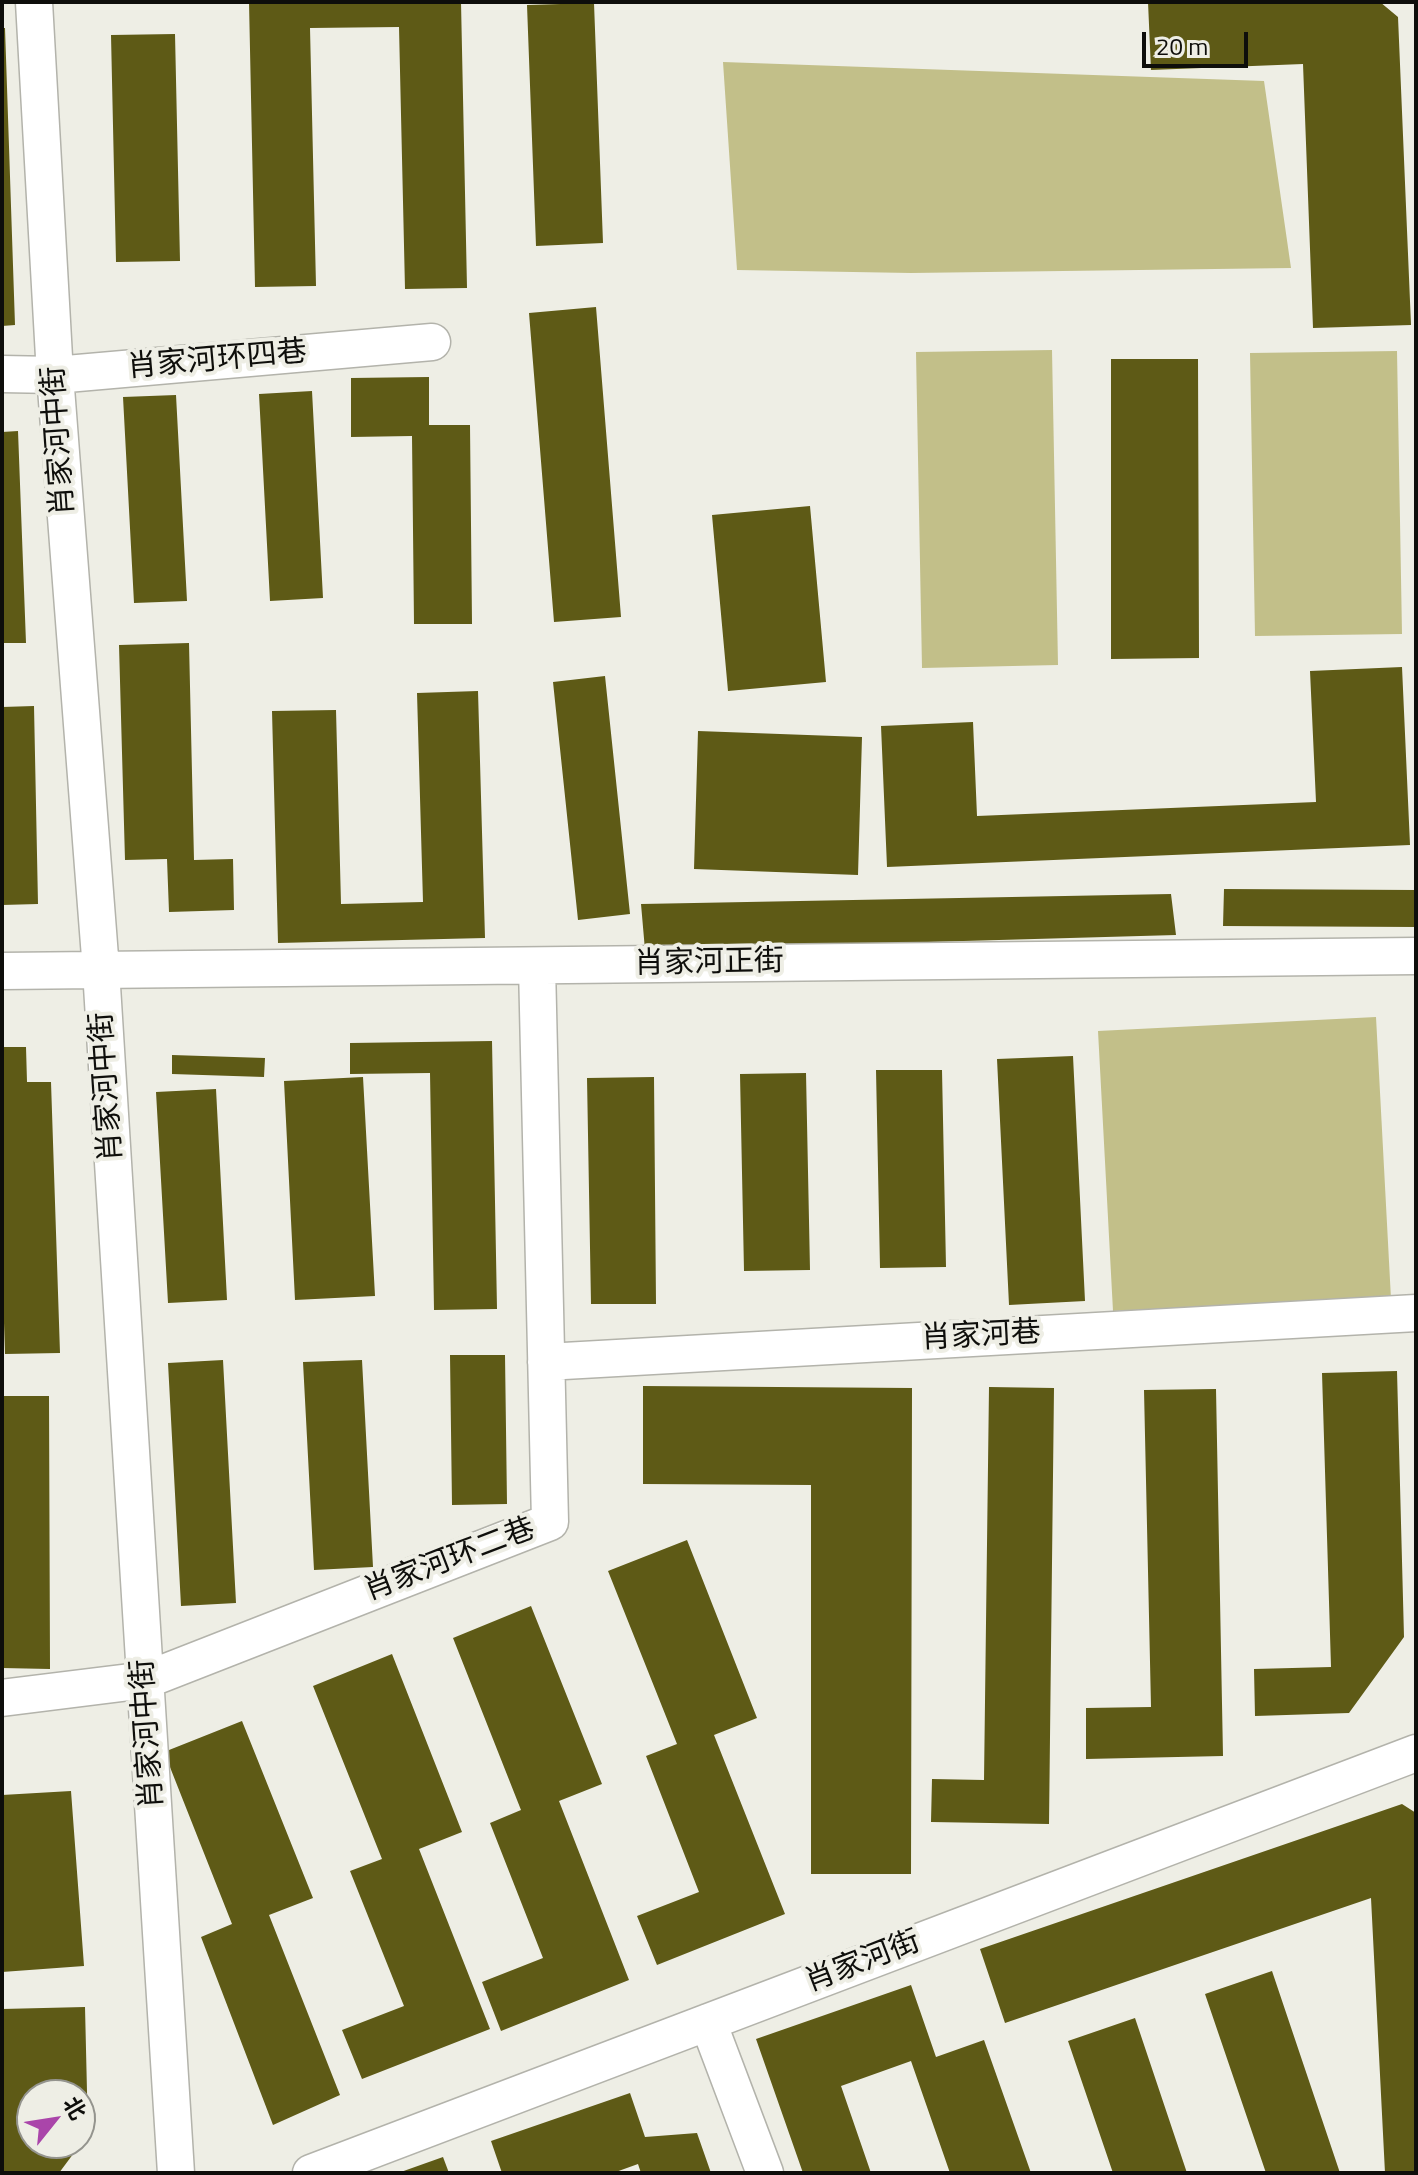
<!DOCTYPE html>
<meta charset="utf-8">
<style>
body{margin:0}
#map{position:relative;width:1418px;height:2175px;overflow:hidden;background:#eeeee5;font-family:"Titillium Web","Noto Sans SC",sans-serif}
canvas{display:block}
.frame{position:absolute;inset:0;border:4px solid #0e0e0b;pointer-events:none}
.north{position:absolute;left:16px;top:2079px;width:80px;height:80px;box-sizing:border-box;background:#eeeee5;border:2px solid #94948e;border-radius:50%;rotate:60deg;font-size:22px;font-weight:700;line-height:32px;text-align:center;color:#0e0e0b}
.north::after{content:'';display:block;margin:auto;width:28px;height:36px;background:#aa45aa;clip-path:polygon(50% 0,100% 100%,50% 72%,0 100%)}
.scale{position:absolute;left:1142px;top:32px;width:106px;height:36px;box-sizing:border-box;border:4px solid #0e0e0b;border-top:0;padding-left:10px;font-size:24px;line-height:28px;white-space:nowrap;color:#0e0e0b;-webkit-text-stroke:6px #eeeee5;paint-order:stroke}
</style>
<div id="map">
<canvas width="1418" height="2175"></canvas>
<div class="frame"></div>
<div class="north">北</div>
<div class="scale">20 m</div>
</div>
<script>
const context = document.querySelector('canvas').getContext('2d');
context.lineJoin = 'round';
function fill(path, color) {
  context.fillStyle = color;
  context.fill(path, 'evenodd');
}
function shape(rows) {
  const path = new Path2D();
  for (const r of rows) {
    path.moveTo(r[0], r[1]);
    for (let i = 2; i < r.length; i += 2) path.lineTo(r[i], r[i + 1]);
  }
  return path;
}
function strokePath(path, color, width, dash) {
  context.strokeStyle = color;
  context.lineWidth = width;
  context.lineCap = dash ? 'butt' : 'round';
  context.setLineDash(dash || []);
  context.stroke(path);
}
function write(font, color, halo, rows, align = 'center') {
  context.font = font + ' "Titillium Web","Noto Sans SC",sans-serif';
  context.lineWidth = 8;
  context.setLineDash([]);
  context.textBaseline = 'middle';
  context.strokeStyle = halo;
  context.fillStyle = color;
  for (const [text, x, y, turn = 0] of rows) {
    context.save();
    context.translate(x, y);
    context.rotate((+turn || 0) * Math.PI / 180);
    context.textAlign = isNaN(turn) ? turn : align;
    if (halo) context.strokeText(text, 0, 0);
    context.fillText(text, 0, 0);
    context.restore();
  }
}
const green = shape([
 [723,62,1264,81,1291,268,911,273,737,270],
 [1052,350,1058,665,922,668,916,352],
 [1397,351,1402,634,1255,636,1250,353],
 [1376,1017,1391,1299,1113,1311,1098,1031]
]);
const building = shape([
 [249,2,461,2,467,288,405,289,399,27,310,28,316,286,255,287],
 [1148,2,1380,2,1398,17,1411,325,1313,328,1303,64,1151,70],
 [594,3,603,243,536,246,527,5],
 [2,28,5,28,15,325,2,326],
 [175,34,180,261,116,262,111,35],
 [596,307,621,617,554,622,529,313],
 [1111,359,1198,359,1199,658,1111,659],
 [429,377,429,425,470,425,472,624,414,624,412,436,351,437,351,378],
 [312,391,323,598,270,601,259,394],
 [176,395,187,601,134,603,123,397],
 [18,431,26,643,2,643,2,432],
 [810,506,826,682,728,691,712,515],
 [189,643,194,860,233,859,234,910,169,912,167,859,125,860,119,645],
 [1402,667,1410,845,887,867,881,726,973,722,977,816,1316,802,1310,671],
 [605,676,630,914,578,920,553,682],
 [478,691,485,938,278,943,272,711,336,710,341,904,423,902,417,693],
 [34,706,38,904,2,905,2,707],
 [698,731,862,737,858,875,694,869],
 [1224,889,1416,890,1416,927,1223,926],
 [1171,894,1176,935,645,950,641,904],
 [492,1041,497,1309,434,1310,430,1073,350,1074,350,1043],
 [2,1047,26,1047,27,1082,51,1082,60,1353,5,1354,2,1261],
 [172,1055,265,1058,264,1077,172,1074],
 [1073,1056,1085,1301,1009,1305,997,1059],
 [876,1070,942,1070,946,1267,880,1268],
 [806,1073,810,1270,744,1271,740,1074],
 [363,1077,375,1296,295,1300,284,1081],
 [654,1077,656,1304,591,1304,587,1078],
 [216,1089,227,1300,168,1303,156,1092],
 [450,1355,505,1355,507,1504,452,1505],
 [223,1360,236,1603,181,1606,168,1363],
 [362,1360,373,1567,314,1570,303,1362],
 [1397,1371,1404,1637,1349,1713,1255,1716,1254,1669,1331,1667,1322,1373],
 [643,1386,912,1388,911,1874,811,1874,811,1485,643,1484],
 [989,1387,1054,1388,1049,1824,931,1822,932,1779,984,1780],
 [1216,1389,1223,1756,1086,1759,1086,1708,1151,1707,1144,1390],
 [2,1396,49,1396,50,1669,2,1668],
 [687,1540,757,1718,714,1735,785,1914,657,1965,637,1916,699,1892,646,1756,677,1744,608,1571],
 [531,1606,602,1784,559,1801,629,1980,501,2031,482,1982,543,1958,490,1823,521,1810,453,1638],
 [392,1654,462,1832,419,1849,490,2029,362,2079,342,2030,404,2006,350,1871,382,1859,313,1686],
 [242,1721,313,1898,269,1915,340,2095,273,2125,201,1937,232,1924,164,1752],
 [71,1791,84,1966,2,1972,2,1795],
 [1402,1804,1416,1813,1416,2173,1385,2173,1371,1898,1005,2023,980,1949],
 [1272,1971,1340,2173,1266,2173,1205,1994],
 [911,1985,936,2057,984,2040,1031,2173,950,2173,911,2061,841,2086,871,2173,803,2173,756,2039],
 [85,2007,88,2134,59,2173,2,2173,2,2009],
 [32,2095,80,2095,80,2143,32,2143],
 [1135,2018,1187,2173,1113,2173,1068,2041],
 [630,2093,645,2137,697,2133,711,2173,641,2173,638,2164,613,2173,502,2173,491,2141],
 [443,2157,449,2173,398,2173]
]);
const minor = shape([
 [34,2,55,375,101,970,176,2173],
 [2,374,55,375,432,342],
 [2,971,1416,956],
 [546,1362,1416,1313],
 [2,1698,146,1680,550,1522,537,966],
 [708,2022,765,2173],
 [311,2173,1416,1753]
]);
const streetNames = [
 ["肖家河环四巷",217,361,-5],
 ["肖家河中街",60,441,-94],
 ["肖家河正街",709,964,-1],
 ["肖家河中街",108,1087,-94],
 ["肖家河巷",981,1337,-3],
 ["肖家河环二巷",450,1561,-21],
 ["肖家河中街",149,1734,-94],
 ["肖家河街",863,1963,-21]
];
fill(green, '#c2bf89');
fill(building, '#5e5a16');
strokePath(minor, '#b3b3ab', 39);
strokePath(minor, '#fff', 36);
write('30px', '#0e0e0b', '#eeeee5', streetNames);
</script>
